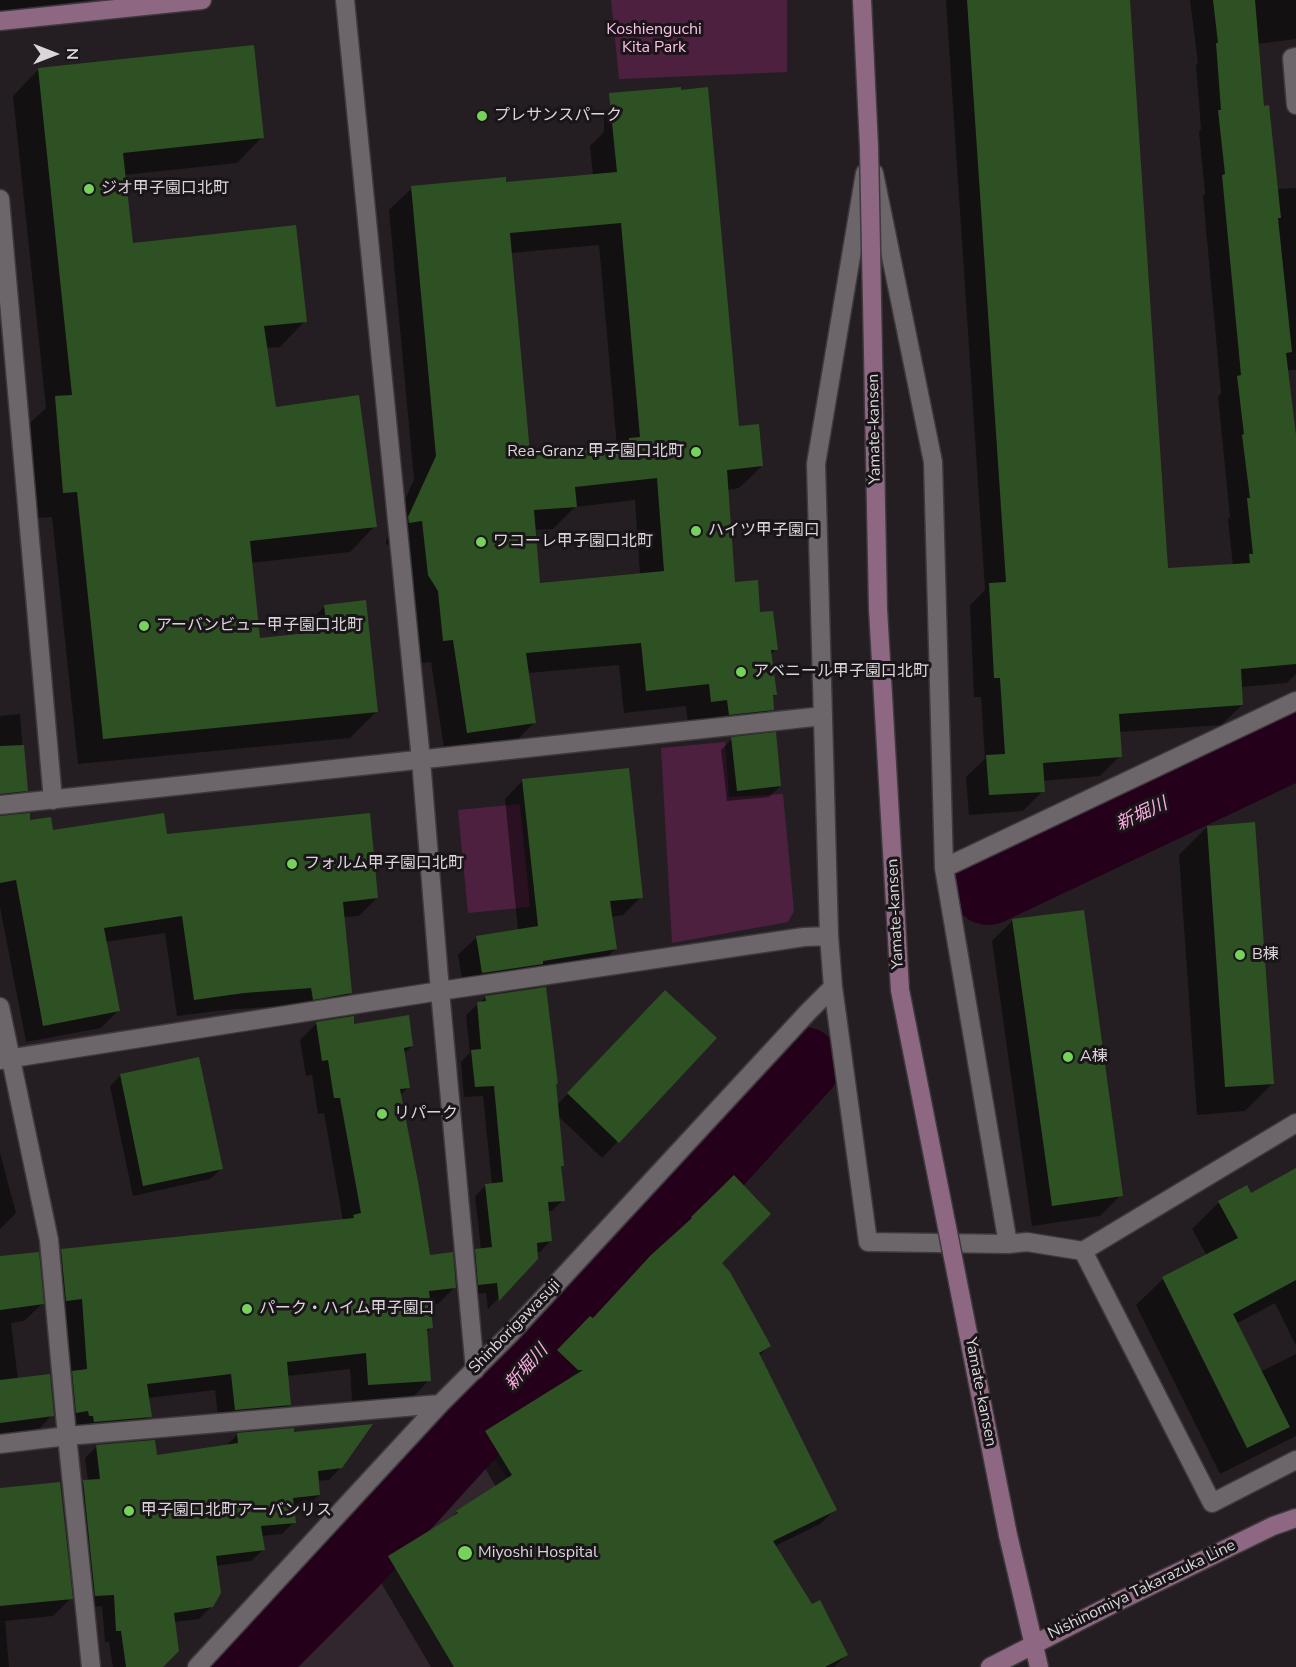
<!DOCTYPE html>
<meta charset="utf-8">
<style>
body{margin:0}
#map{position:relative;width:1296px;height:1667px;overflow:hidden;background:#241e22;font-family:"Nunito Sans",sans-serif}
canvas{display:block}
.north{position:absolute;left:24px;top:24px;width:60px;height:60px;-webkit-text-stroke:4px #1a1518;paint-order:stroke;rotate:90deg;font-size:16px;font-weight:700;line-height:24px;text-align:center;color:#dad6d9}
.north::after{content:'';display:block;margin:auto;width:21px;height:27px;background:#dad6d9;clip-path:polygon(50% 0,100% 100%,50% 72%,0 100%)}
</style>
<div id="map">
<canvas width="1296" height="1667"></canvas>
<div class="north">N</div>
</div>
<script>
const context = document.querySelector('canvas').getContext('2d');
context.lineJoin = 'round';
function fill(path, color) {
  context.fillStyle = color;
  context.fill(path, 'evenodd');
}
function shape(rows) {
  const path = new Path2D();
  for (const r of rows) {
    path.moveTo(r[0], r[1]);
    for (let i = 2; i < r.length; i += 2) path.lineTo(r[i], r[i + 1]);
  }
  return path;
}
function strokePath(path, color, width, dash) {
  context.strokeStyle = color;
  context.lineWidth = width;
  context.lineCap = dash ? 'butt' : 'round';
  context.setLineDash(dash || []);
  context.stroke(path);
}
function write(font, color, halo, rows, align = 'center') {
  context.font = font + ' "Nunito Sans","Noto Sans JP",sans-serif';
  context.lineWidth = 6;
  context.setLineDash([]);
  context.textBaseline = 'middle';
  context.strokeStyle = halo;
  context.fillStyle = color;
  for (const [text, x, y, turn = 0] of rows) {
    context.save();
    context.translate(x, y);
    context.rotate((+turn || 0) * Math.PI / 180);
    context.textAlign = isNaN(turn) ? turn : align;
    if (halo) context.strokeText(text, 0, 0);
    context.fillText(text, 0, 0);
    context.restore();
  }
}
const built = shape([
 [481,1439,637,1667,261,1667]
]);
const green = shape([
 [611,0,787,0,787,72,619,79],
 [725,742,729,797,783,794,794,911,788,922,672,943,661,748],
 [520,804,530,907,468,913,458,810]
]);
const shadow = shape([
 [0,0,92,0,0,11],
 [946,0,1128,0,1166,570,1233,566,1228,520,1230,517,1218,397,1221,393,1203,196,1205,194,1199,132,1201,129,1196,65,1198,63,1190,0,1296,0,1296,39,1257,44,1263,107,1277,189,1296,188,1296,370,1287,370,1296,458,1296,674,1287,683,1241,687,1242,705,1221,725,1119,732,1120,756,1100,776,1042,781,1043,791,1023,811,969,815,966,777,985,759,981,697,974,697,970,605,985,590],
 [38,70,262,137,237,163,124,175,131,245,305,321,280,347,266,348,274,409,375,526,350,552,250,563,259,639,300,635,299,632,325,606,376,712,350,738,78,764,52,517,37,518,30,423,46,408,13,96],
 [626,93,737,428,762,466,739,488,727,490,734,583,758,614,777,649,770,655,775,694,772,698,773,709,750,732,688,724,686,706,624,713,619,665,528,673,535,722,512,745,445,755,431,662,421,663,415,614,400,543,386,545,386,541,414,480,389,210,412,188,505,184,593,176,590,146,604,132,604,116],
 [599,245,617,447,529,454,511,253],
 [635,500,640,575,539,584,534,530,553,529,575,507],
 [20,714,26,790,9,808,0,809,0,716],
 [732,739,780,786,769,797,727,801,721,750],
 [523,780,641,897,623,915,611,917,616,948,597,967,464,991,458,955,477,937,518,930,505,799],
 [0,818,29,822,52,832,165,835,377,898,359,916,343,917,350,993,332,1011,295,1016,293,1005,225,1010,177,1016,165,933,105,942,118,1011,101,1028,26,1042,0,907],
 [1207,827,1273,1083,1245,1111,1197,1115,1179,855],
 [1013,920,1121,1195,1100,1216,1032,1226,992,941],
 [486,997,557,1105,649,1008,715,1038,602,1158,558,1116,562,1165,560,1168,563,1200,552,1211,547,1211,550,1241,540,1252,536,1252,537,1258,488,1309,486,1293,468,1295,465,1262,476,1251,481,1250,475,1196,486,1185,492,1185,483,1096,464,1097,461,1062,470,1053,466,1015],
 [317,1023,353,1025,412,1046,403,1054,408,1087,400,1096,429,1257,455,1287,438,1304,429,1305,432,1327,426,1333,429,1380,413,1397,352,1401,350,1369,287,1376,290,1405,273,1421,219,1426,215,1390,147,1398,150,1417,134,1433,73,1432,66,1314,50,1317,45,1267,62,1251,343,1221,324,1113,318,1114,312,1075,306,1076,300,1040],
 [121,1075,221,1169,210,1179,133,1196,110,1086],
 [0,1153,16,1213,0,1229],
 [1296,1170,1296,1346,1275,1303,1236,1324,1260,1372,1296,1354,1296,1436,1220,1474,1136,1305,1163,1279,1207,1256,1192,1229,1219,1202,1251,1195],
 [0,1257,42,1304,24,1321,11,1323,18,1380,52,1415,35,1433,0,1438],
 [720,1263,769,1345,759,1356,835,1510,820,1524,775,1546,812,1606,846,1655,834,1667,431,1667,374,1571,389,1557,449,1520,457,1512,496,1487,472,1446,486,1432,563,1384,544,1366,576,1332,592,1320],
 [293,1433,341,1467,329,1480,317,1481,319,1495,307,1506,292,1508,294,1522,282,1534,261,1536,263,1550,251,1561,216,1566,212,1606,199,1619,174,1622,161,1667,113,1667,109,1642,105,1642,102,1606,84,1608,72,1493,84,1482,88,1481,85,1458,97,1446,155,1456,226,1446,238,1434],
 [0,1489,71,1598,53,1616,5,1621,9,1667,0,1667]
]);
const river = shape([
 [988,888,1296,742],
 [246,1667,349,1564,804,1064]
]);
const building = shape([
 [967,0,1130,0,1168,568,1250,563,1249,554,1253,554,1247,498,1250,498,1242,435,1244,434,1237,376,1241,375,1222,175,1225,174,1218,110,1221,110,1216,43,1218,43,1213,0,1255,0,1264,106,1269,105,1281,218,1278,218,1292,352,1286,353,1296,435,1296,664,1241,669,1243,705,1119,714,1122,757,1043,763,1045,792,989,795,986,755,1005,754,1000,678,994,678,989,583,1006,582],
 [254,45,264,138,123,153,133,243,296,225,307,322,264,326,276,407,359,395,377,527,250,541,260,638,327,631,324,605,366,600,378,712,103,739,77,492,63,493,55,396,72,395,38,68],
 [681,87,681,90,708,87,739,426,759,424,763,466,727,470,735,582,758,580,760,612,773,611,778,650,771,650,777,695,773,695,774,710,729,715,727,700,711,702,709,684,646,691,641,643,526,653,536,723,467,733,453,640,443,641,438,591,428,575,422,521,409,523,408,517,436,456,411,186,506,177,506,182,617,172,609,93],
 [621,223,640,437,629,438,629,444,530,453,510,233],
 [657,478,664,571,540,583,534,510,577,507,575,487],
 [776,732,781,786,737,791,731,737],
 [24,745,28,791,0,794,0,746],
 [629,768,643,898,610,901,617,949,543,961,543,964,482,973,476,936,538,926,522,779],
 [30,813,30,820,51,817,53,830,164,813,167,834,370,813,378,898,343,902,352,993,313,1000,311,988,244,993,194,1000,182,916,104,928,120,1011,43,1026,16,880,0,883,0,816],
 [1255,822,1274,1084,1225,1087,1207,826],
 [1084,910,1123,1196,1052,1206,1012,919],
 [546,987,558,1085,556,1083,564,1166,561,1166,565,1201,548,1202,552,1241,537,1243,538,1259,499,1301,497,1283,478,1285,475,1249,492,1247,485,1184,503,1182,494,1086,475,1087,471,1050,481,1049,477,1002,486,1001,485,996],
 [665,990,717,1038,619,1143,567,1093],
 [409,1015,413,1046,404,1048,410,1088,400,1089,419,1187,430,1255,453,1252,456,1288,429,1291,433,1328,427,1329,431,1381,368,1385,366,1353,287,1362,291,1405,235,1410,231,1374,147,1384,152,1417,94,1422,93,1416,89,1416,88,1411,76,1413,72,1371,87,1369,82,1299,66,1301,61,1249,354,1218,353,1215,361,1213,340,1098,334,1098,328,1060,322,1061,316,1022,354,1016,354,1024],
 [199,1057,223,1169,143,1186,120,1074],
 [1296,1168,1296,1280,1233,1314,1290,1427,1247,1448,1162,1277,1238,1238,1218,1201,1247,1185,1251,1193],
 [734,1175,771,1214,722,1263,730,1272,771,1346,759,1353,837,1510,773,1541,812,1604,820,1600,848,1655,825,1667,454,1667,388,1556,458,1513,456,1511,512,1475,485,1431,583,1370,578,1370,557,1350,590,1316,593,1318,651,1255,692,1218,691,1217],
 [39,1252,44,1304,0,1310,0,1256],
 [50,1374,54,1416,0,1423,0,1380],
 [373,1424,342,1468,318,1471,320,1495,293,1498,296,1523,261,1526,265,1550,216,1556,221,1593,213,1607,174,1613,179,1651,163,1667,126,1667,121,1631,116,1631,114,1595,95,1596,83,1480,100,1479,96,1445,155,1440,157,1455,238,1443,237,1433,294,1428,294,1432],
 [60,1482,73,1599,0,1606,0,1488]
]);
const street = shape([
 [345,0,421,760,440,991,475,1370],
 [1296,57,1292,58,1296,105],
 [865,173,816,464,829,936,833,987,868,1242,1008,1244,1027,1242,1083,1251,1296,1123],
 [874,173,933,462,944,868,1008,1244],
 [0,199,53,800],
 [0,805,823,716],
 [944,868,1296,701],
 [0,1007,49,1240,67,1436,91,1667],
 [0,1060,440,991,804,937,829,936],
 [1083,1251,1212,1503,1296,1460],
 [0,1444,67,1436,440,1404],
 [197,1667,440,1404,510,1334,808,1012,833,987]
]);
const secondary = shape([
 [862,0,869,147],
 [0,21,202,0],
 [1008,1535,1039,1667],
 [990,1667,1115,1603,1273,1526,1296,1518]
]);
const secondaryBridge = shape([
 [869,147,878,609,900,990,1008,1535]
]);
const markers = [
 [482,116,6,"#75d25b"],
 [89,189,6,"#75d25b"],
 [696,452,6,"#75d25b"],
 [696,531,6,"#75d25b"],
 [481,542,6,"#75d25b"],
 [144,626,6,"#75d25b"],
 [741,672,6,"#75d25b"],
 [292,864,6,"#75d25b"],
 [1240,955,6,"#75d25b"],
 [1068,1057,6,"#75d25b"],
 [382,1114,6,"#75d25b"],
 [247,1309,6,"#75d25b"],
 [129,1511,6,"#75d25b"],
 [465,1553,8,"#75d25b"]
];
const parkNames = [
 ["Koshienguchi",654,30],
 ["Kita Park",654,48]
];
const poiNames = [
 ["プレサンスパーク",494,116],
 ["ジオ甲子園口北町",101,189],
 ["Rea-Granz 甲子園口北町",684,452,"right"],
 ["ハイツ甲子園口",708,531],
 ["ワコーレ甲子園口北町",493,542],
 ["アーバンビュー甲子園口北町",156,626],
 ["アベニール甲子園口北町",753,672],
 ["フォルム甲子園口北町",304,864],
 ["B棟",1252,955],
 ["A棟",1080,1057],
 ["リパーク",394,1114],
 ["パーク・ハイム甲子園口",259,1309],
 ["甲子園口北町アーバンリス",141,1511],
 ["Miyoshi Hospital",478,1553]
];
const streetNames = [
 ["Yamate-kansen",875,429,-91],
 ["Yamate-kansen",896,914,-93],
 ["Shinborigawasuji",515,1327,-46],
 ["Yamate-kansen",980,1392,79],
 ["Nishinomiya Takarazuka Line",1142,1590,-26]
];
const waterNames = [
 ["新堀川",1142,815,-25],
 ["新堀川",527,1368,-48]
];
fill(built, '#31262e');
fill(green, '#4d2040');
fill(shadow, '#0007');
strokePath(river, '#24001b', 74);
fill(building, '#2e5124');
strokePath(street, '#3e393c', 21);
strokePath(secondary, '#3e393c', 21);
strokePath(street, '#6c6569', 18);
strokePath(secondary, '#8e6882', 18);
strokePath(secondaryBridge, '#3e393c', 21, []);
strokePath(secondaryBridge, '#8e6882', 18);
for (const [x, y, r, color] of markers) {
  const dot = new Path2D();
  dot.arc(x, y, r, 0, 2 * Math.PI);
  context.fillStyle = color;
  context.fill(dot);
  strokePath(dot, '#1a1518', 2);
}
write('16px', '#ffbfe9', '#1a1518', parkNames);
write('16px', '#dad6d9', '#1a1518', poiNames, 'left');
write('16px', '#dad6d9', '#1a1518', streetNames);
write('italic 18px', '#faace0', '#1a1518', waterNames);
</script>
